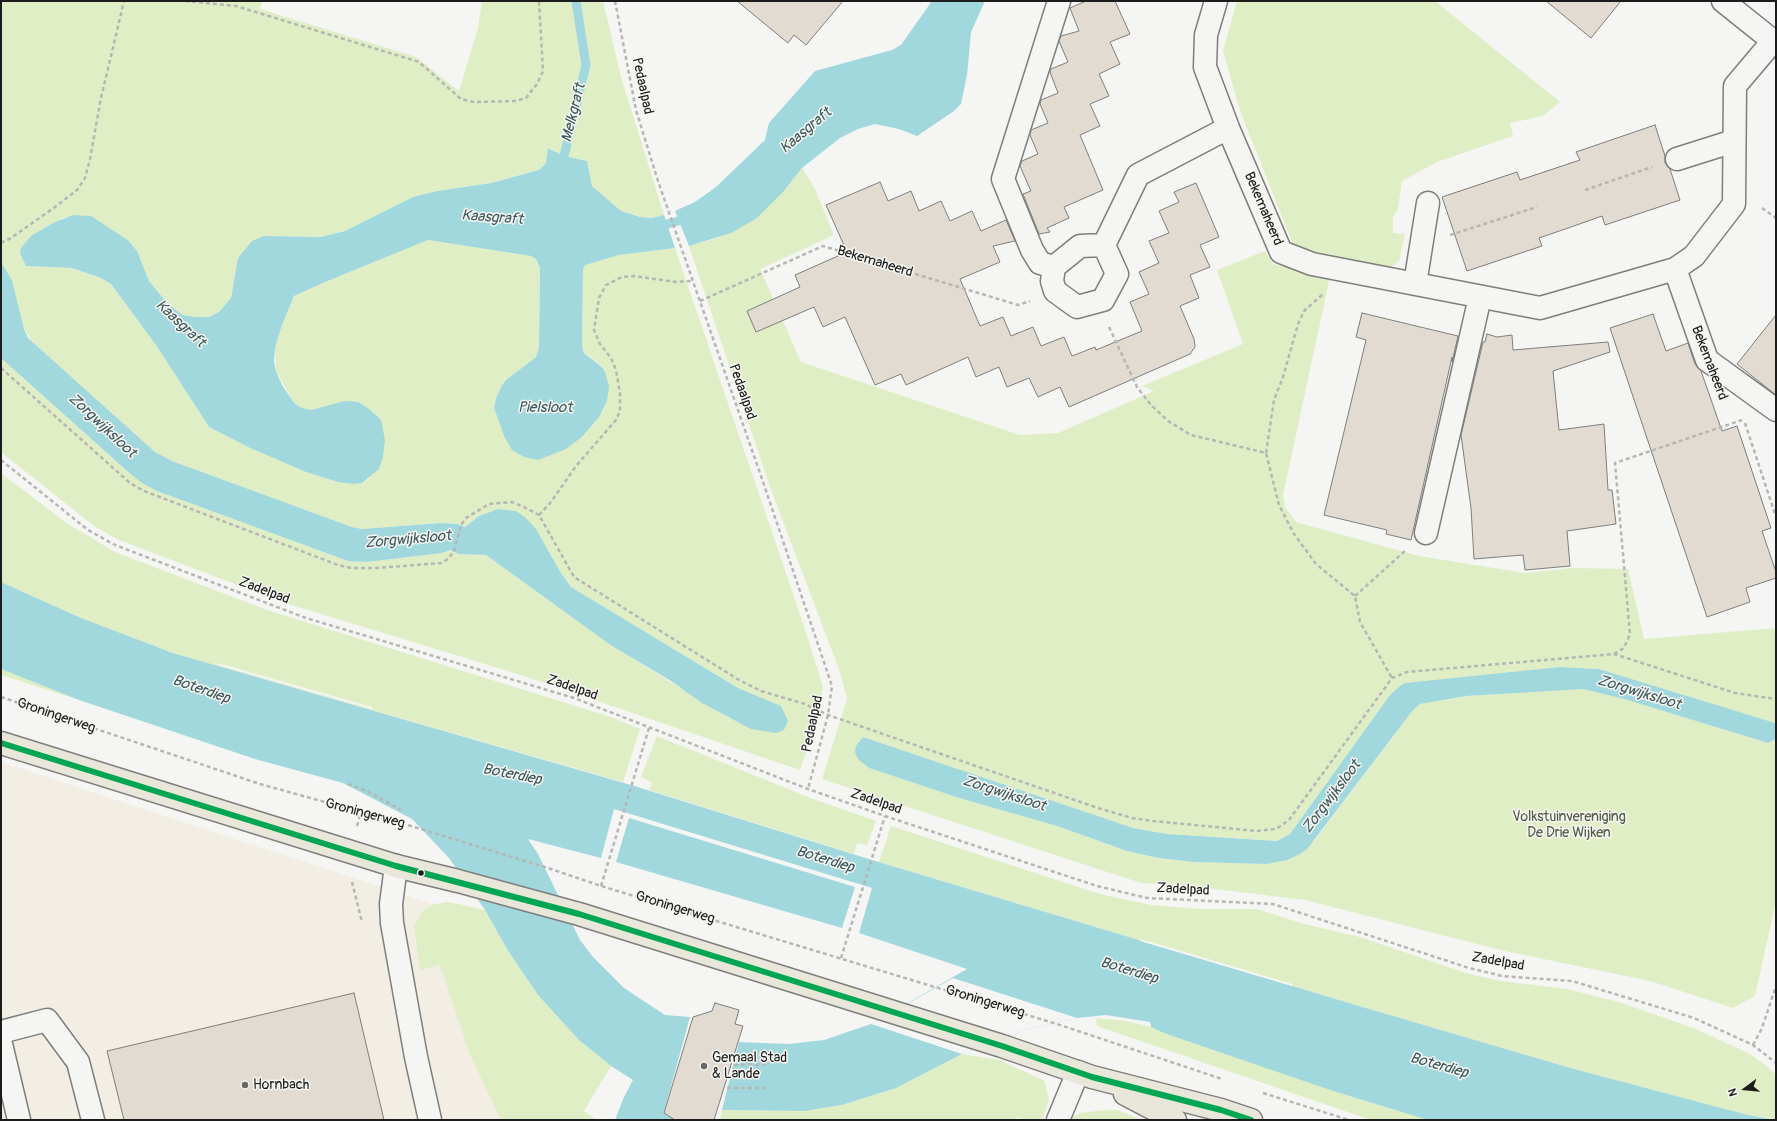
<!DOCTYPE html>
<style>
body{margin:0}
#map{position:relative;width:1777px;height:1121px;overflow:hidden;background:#f5f5f3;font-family:Pangolin,sans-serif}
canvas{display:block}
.frame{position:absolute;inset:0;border:2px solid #1c1c1c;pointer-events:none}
.north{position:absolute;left:1725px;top:1069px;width:40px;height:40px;-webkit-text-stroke:3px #f6f6f2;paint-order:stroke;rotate:254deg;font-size:11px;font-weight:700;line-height:16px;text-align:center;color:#1c1c1c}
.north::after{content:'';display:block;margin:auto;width:14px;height:18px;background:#1c1c1c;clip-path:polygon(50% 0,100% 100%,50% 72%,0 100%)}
</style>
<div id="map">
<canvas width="1777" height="1121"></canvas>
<div class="frame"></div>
<div class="north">N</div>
</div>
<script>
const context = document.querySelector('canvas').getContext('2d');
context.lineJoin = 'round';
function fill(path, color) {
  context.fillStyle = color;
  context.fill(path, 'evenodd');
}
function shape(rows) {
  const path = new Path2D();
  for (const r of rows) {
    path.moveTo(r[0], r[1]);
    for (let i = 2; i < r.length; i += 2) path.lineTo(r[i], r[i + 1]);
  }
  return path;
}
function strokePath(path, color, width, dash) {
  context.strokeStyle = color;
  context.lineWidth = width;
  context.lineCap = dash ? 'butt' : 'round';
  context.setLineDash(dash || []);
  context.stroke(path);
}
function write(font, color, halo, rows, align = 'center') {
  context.font = font + ' Pangolin,sans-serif';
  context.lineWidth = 3;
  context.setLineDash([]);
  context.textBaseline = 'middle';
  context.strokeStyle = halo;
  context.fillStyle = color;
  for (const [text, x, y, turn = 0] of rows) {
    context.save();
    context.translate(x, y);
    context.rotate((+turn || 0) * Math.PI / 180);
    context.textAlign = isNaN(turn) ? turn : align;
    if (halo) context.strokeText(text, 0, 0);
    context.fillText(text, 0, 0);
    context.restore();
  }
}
const built = shape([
 [1,762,475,918,506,1120,1,1120]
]);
const green = shape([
 [1,1,262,1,260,9,416,57,459,91,478,28,482,1,603,1,621,77,664,215,652,218,640,217,621,211,592,186,587,161,564,156,549,148,546,163,539,170,491,183,437,191,413,197,345,231,321,237,264,236,238,258,231,298,219,312,209,317,196,317,183,315,168,304,149,281,137,251,128,240,91,216,65,217,55,222,32,235,20,254,26,266,72,268,101,278,111,284,156,345,209,427,250,448,306,472,338,482,353,484,362,483,370,478,324,407,311,410,302,408,295,404,276,371,275,348,282,325,294,296,325,282,428,240,531,256,536,259,540,268,539,348,536,357,506,380,502,385,496,398,494,408,504,436,566,449,582,437,594,423,604,409,608,393,605,372,602,366,584,352,582,347,583,269,585,264,619,255,675,248,803,623,823,687,813,732,800,770,521,675,282,602,119,540,94,526,1,452,1,358,127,471,157,491,348,561,367,562,442,553,450,550,459,554,486,555,612,646,731,719,781,706,738,688,571,587,561,573,549,551,516,511,498,509,490,512,479,516,465,527,458,524,441,523,362,529,352,527,172,461,155,452,32,342,24,329,12,280,1,262],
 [1237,1,1435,1,1560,102,1543,116,1510,123,1513,136,1437,162,1402,181,1398,208,1393,218,1393,233,1405,234,1399,261,1392,267,1378,269,1295,249,1240,111,1223,51],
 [802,168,814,187,834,235,760,269,801,362,1020,435,1058,433,1154,391,1142,386,1243,344,1217,270,1265,251,1273,264,1330,277,1283,495,1285,507,1296,522,1419,556,1525,573,1571,568,1628,569,1644,639,1776,628,1776,724,1599,669,1560,667,1400,686,1390,695,1290,834,1277,841,1167,834,1133,828,863,737,869,768,959,798,1057,826,1127,851,1159,858,1193,862,1266,864,1315,840,1413,710,1420,704,1466,696,1567,689,1583,689,1624,699,1768,743,1776,739,1776,901,1755,996,1733,1008,1650,981,1505,951,1305,900,1199,887,1141,883,822,779,847,699,840,672,770,487,689,246,717,238,783,192],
 [1,473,65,522,115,552,267,610,611,717,640,729,623,782,173,653,81,618,1,582],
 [1,669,7,671,79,700,1,675],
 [657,736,813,799,876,821,867,845,857,843,854,854,649,790,652,782,641,777],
 [891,826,1100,894,1151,905,1199,909,1257,909,1304,924,1360,937,1469,974,1501,981,1567,989,1622,1003,1696,1029,1750,1054,1768,1067,1776,1075,1776,1119,1748,1115,1574,1069,1359,1006,879,862],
 [448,902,485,910,507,949,538,995,579,1040,611,1066,584,1111,597,1120,501,1120,470,1055,440,965,420,970,414,926,424,909,435,904],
 [1096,1018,1126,1021,1151,1027,1333,1091,1428,1120,1371,1120,1097,1026],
 [962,1054,999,1060,1045,1081,1049,1101,1042,1120,1022,1120,1019,1117,1014,1120,720,1120,722,1110,805,1111,842,1105,896,1088],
 [1105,1110,1118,1110,1142,1120,1068,1120,1080,1113]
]);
const water = shape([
 [932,1,985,1,971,32,967,75,961,104,954,111,917,136,899,129,875,124,858,129,840,138,802,168,783,192,757,218,731,233,689,246,675,211,695,202,716,187,765,140,769,123,815,71,892,50,901,45],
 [548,148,564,156,587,161,592,186,621,211,640,217,652,218,664,215,675,248,619,255,585,265,583,269,582,347,584,353,602,367,605,372,609,386,607,401,599,417,582,437,566,449,538,460,524,457,512,450,504,436,494,408,496,398,502,385,506,380,536,357,539,348,540,268,536,259,531,256,428,240,325,282,294,296,282,325,275,348,274,362,276,371,282,385,295,404,302,408,311,410,345,401,358,402,369,409,381,420,385,440,383,457,379,469,362,483,353,484,338,482,306,472,250,448,209,427,156,345,111,284,101,278,72,268,26,266,20,254,21,248,32,235,55,222,73,215,91,216,128,240,137,251,149,281,168,304,183,315,196,317,209,317,219,312,231,298,238,258,252,241,264,236,321,237,345,231,413,197,437,191,491,183,539,170,546,163],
 [1,262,12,280,24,329,28,338,155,452,172,461,352,527,362,529,441,523,458,524,465,527,479,516,490,512,498,509,516,511,526,518,536,529,561,573,571,587,738,688,781,706,788,721,784,730,776,733,751,729,702,703,671,681,612,646,486,555,459,554,450,550,442,553,367,562,348,561,157,491,142,483,127,471,1,358],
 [1,582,81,618,173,653,631,785,872,860,1359,1006,1574,1069,1748,1115,1776,1120,1428,1120,1333,1091,1164,1033,1151,1027,1150,1022,1106,1015,1077,1018,1028,1029,962,1054,896,1088,842,1105,805,1111,722,1110,739,1042,789,1044,824,1040,871,1024,967,969,859,933,872,888,614,809,601,858,528,839,538,854,580,940,593,957,624,988,665,1015,690,1017,664,1112,679,1120,615,1120,624,1097,633,1080,611,1066,579,1040,538,995,507,949,485,910,449,858,412,819,343,783,255,759,79,700,1,669],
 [1560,667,1599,669,1775,723,1776,739,1768,743,1624,699,1583,689,1466,696,1420,704,1413,710,1308,848,1300,854,1287,860,1266,864,1193,862,1159,858,1127,851,1057,826,959,798,869,768,858,759,855,752,856,746,863,737,1133,828,1167,834,1277,841,1290,834,1390,695,1400,686,1405,683],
 [629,818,855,887,842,928,616,862]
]);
const pier = shape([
 [218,663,372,707,372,709,218,665],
 [1141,939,1292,984,1293,985,1292,986,1140,941],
 [953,978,1077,1018,1028,1029,962,1054,871,1024]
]);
const stream = shape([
 [563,167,564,156,586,65,576,1],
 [656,227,689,218]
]);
const building = shape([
 [737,1,843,1,806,45,794,35,788,43,737,1],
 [1086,1,1115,1,1130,34,1110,42,1120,64,1099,74,1109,96,1090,104,1100,126,1080,135,1103,190,1064,207,1069,218,1047,228,1050,232,1039,234,1023,194,1031,191,1020,166,1022,161,1038,154,1030,135,1031,130,1048,123,1040,104,1041,100,1058,93,1050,72,1051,69,1068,62,1059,41,1061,36,1079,31,1070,8,1086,1],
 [1546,1,1621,1,1591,38,1546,1],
 [1655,125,1665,156,1665,163,1670,169,1680,200,1605,225,1602,216,1571,227,1539,238,1542,246,1467,271,1442,197,1517,172,1520,180,1580,160,1576,152,1655,125],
 [880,182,888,201,911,191,919,211,941,201,950,221,972,211,981,231,1006,220,1015,241,993,246,1000,262,960,279,980,326,1003,317,1011,336,1033,327,1041,346,1064,337,1072,356,1095,347,1096,350,1142,331,1130,302,1149,294,1139,272,1159,263,1149,241,1169,233,1159,211,1179,202,1174,192,1196,183,1219,237,1200,245,1210,267,1190,275,1199,298,1180,306,1194,339,1195,347,1190,354,1069,407,1060,387,1038,397,1029,378,1007,387,999,367,976,377,968,357,906,385,901,374,875,385,845,317,823,327,814,307,756,332,747,311,800,287,795,275,847,252,826,205,880,182],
 [1362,313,1458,336,1452,362,1452,357,1411,540,1386,534,1387,530,1324,515,1366,340,1356,337,1362,313],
 [1653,314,1666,351,1688,343,1695,364,1701,371,1722,431,1737,426,1771,528,1762,531,1776,572,1776,578,1746,588,1750,602,1707,617,1610,328,1653,314],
 [1776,315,1776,395,1737,364,1776,315],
 [1487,334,1497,337,1512,335,1513,350,1608,342,1610,352,1553,371,1559,430,1604,424,1608,490,1612,490,1616,524,1567,531,1570,566,1525,570,1523,555,1474,559,1471,508,1461,435,1483,342,1485,342,1487,334],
 [354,993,384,1120,124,1120,107,1051,354,993],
 [715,1003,739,1010,735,1024,743,1026,714,1120,675,1120,664,1113,693,1017,712,1011,715,1003]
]);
const path = shape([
 [185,1,236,6,419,62,461,99,474,102,515,101,526,98,537,84,543,71,539,1],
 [615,1,636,110,658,181,761,476,832,686,828,715,808,789],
 [1585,190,1652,167],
 [1762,208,1776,218],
 [1450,235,1537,207],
 [1,243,11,238,55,207,77,190,85,178,90,159,101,98,124,1],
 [700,301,823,246,1018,305,1030,301],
 [1109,327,1137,387,1151,405,1168,421,1191,435,1266,453,1279,505,1294,534,1316,564,1355,596,1360,622,1392,678],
 [1,368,130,483,144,491,338,565,351,568,377,568,441,563,448,559,454,551,461,525,466,518,489,504,512,502,524,507,539,515,574,577,739,680,761,691,805,704,828,715,1098,808,1132,818,1153,821,1257,831,1276,829,1289,820,1392,678,1407,672,1614,654,1735,693,1776,699],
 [1745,423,1776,517],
 [1266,453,1274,400,1283,377,1298,324,1304,311,1323,294],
 [1,460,88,530,115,545,306,618,574,698,808,789,885,816,1097,886,1147,898,1273,904,1469,968,1502,976,1572,981,1694,1018,1753,1045,1776,1063],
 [539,515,551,502,576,466,616,420,620,411,620,393,616,370,611,358,600,344,594,330,599,298,606,285,622,277,634,276,676,282,692,281],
 [1355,596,1405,551],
 [1614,654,1624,648,1630,634,1615,463,1742,420],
 [1,697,260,784,411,826,548,868,601,886,1057,1024,1222,1079],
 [348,784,367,791,401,810],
 [357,826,361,812],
 [352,882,362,922],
 [601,886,649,728],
 [841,958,885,816],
 [1753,1045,1762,1028,1776,986],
 [734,1065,770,1064],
 [727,1088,768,1088],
 [1263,1093,1349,1120]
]);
const minor = shape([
 [1216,1,1206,35,1205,67,1228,128],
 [1677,159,1734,141],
 [1104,245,1117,274,1103,300,1077,307,1055,291,1052,281,1054,267,1080,246,1104,245,1138,175,1228,128,1281,252,1312,264,1540,308,1675,269,1707,360,1776,410],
 [1054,267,1040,263,1032,250,1003,179,1059,1],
 [1675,269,1694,256,1734,204,1735,86,1773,41,1723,1],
 [1415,284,1428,203],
 [1426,533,1480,297],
 [396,866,391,904,392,923,416,1057,430,1120],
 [1,1032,47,1020,78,1062,93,1120],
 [1,1044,19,1120],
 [1058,1120,1078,1072]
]);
const major = shape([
 [1,743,396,866,458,881,579,914,1002,1046,1092,1077,1221,1110,1251,1120],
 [1125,1094,1175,1120]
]);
const bus1 = shape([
 [1,743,396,866,579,914,1002,1046,1092,1077,1221,1110,1251,1120]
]);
const markers = [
 [421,873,3.5,"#1c1c1c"],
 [704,1066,4,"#686867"],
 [245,1085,4,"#686867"]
];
const streetNames = [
 ["Pedaalpad",642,86,78],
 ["Bekemaheerd",1263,209,67],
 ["Bekemaheerd",875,262,17],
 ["Bekemaheerd",1709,363,69],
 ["Pedaalpad",742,392,71],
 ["Zadelpad",264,591,21],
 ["Zadelpad",572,688,19],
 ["Groningerweg",56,716,19],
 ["Pedaalpad",813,724,-78],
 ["Zadelpad",876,802,19],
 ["Groningerweg",365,814,15],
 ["Zadelpad",1183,890,3],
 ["Groningerweg",675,908,17],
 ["Zadelpad",1498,962,10],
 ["Groningerweg",985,1002,17]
];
const parkNames = [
 ["Volkstuinvereniging",1569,817],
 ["De Drie Wijken",1569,833]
];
const poiNames = [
 ["Gemaal Stad",712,1058],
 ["& Lande",712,1074],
 ["Hornbach",253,1085]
];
const waterNames = [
 ["Melkgraft",574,113,-76],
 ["Kaasgraft",806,131,-40],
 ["Kaasgraft",492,218,4],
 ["Kaasgraft",180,324,43],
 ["Pielsloot",545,408],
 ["Zorgwijksloot",102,426,43],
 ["Zorgwijksloot",408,540,-5],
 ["Boterdiep",201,690,19],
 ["Zorgwijksloot",1639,693,17],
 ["Boterdiep",512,775,11],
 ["Zorgwijksloot",1004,794,18],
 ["Zorgwijksloot",1332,797,-53],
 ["Boterdiep",825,860,17],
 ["Boterdiep",1129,971,17],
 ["Boterdiep",1439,1066,16]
];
fill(built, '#f3eee4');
fill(green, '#e0eec5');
fill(water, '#a0d8de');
fill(pier, '#f5f5f3');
strokePath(stream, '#a0d8de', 9);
fill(building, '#e1dbd1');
strokePath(building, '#7e7e7d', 1);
strokePath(minor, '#7e7e7d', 25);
strokePath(major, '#7e7e7d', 25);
strokePath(path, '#b6b6b5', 2.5, [4, 3]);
strokePath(minor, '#f5f5f3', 22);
strokePath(major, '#e9e6da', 22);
strokePath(bus1, '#00a651', 6);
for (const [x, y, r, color] of markers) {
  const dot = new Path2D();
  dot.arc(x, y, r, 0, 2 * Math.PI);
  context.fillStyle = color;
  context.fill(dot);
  strokePath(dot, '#f6f6f2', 1.5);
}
write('14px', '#1c1c1c', '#f6f6f2', streetNames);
write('14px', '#515a44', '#f6f6f2', parkNames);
write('14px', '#1c1c1c', '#f6f6f2', poiNames, 'left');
write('italic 15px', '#3d595d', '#f6f6f2', waterNames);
</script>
